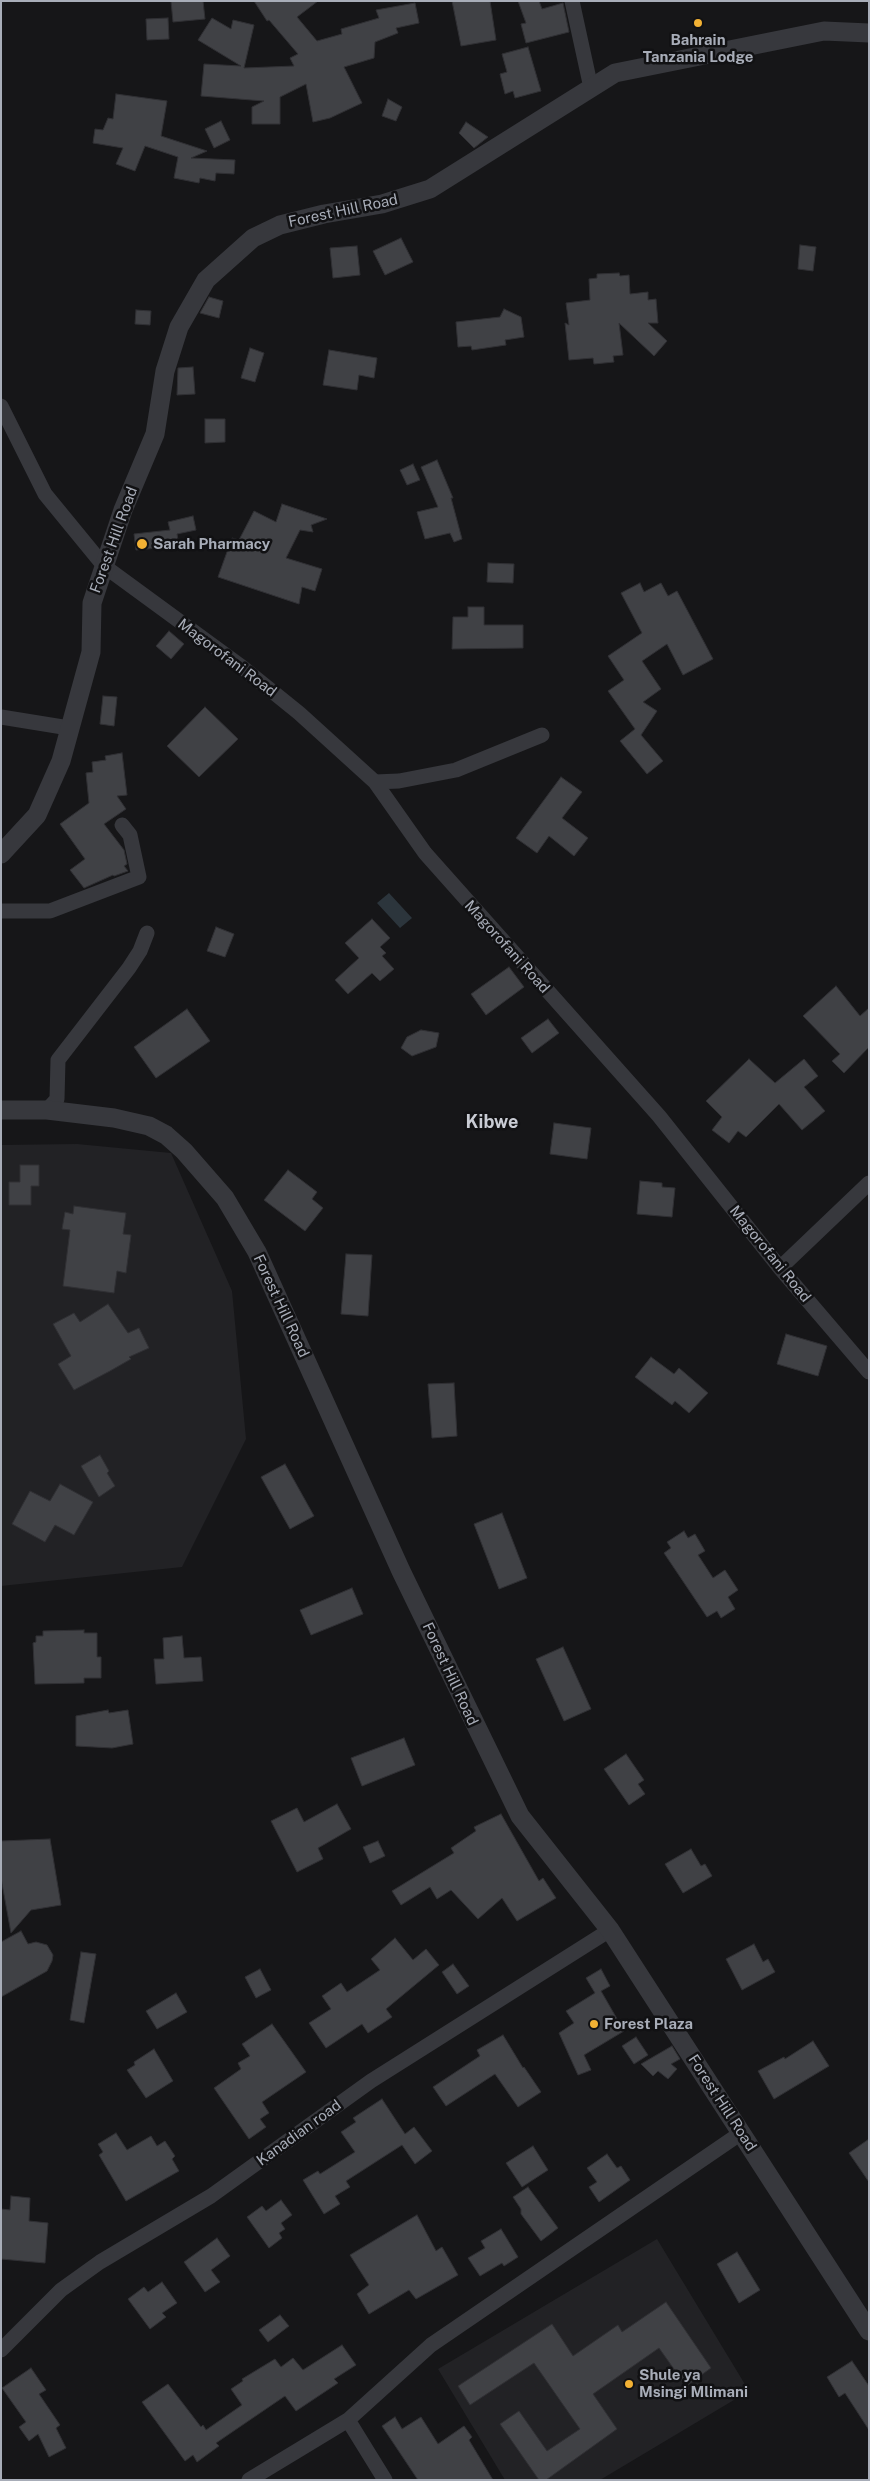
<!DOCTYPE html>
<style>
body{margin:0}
#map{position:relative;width:870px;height:2481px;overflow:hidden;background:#161618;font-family:"Public Sans",sans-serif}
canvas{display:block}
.frame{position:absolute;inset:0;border:2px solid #a8adb8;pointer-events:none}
</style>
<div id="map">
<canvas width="870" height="2481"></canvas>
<div class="frame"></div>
</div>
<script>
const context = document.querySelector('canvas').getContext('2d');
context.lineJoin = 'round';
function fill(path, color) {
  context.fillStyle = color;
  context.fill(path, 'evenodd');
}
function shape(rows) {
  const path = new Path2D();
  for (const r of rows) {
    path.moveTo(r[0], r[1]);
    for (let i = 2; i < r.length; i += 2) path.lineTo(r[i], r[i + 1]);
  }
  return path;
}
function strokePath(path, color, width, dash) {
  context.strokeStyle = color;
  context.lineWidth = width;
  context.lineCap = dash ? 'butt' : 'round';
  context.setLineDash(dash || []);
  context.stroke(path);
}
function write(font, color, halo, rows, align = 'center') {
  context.font = font + ' "Public Sans",sans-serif';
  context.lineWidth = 5;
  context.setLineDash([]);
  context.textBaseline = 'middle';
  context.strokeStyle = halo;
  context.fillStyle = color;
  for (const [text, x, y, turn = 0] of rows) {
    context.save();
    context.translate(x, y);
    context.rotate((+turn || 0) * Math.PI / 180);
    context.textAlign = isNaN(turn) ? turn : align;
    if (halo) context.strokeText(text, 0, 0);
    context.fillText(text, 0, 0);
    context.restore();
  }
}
const built = shape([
 [77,1144,171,1153,232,1291,246,1439,182,1567,1,1586,1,1145],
 [657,2239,749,2391,600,2480,505,2480,438,2369]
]);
const water = shape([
 [389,893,412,918,400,928,377,903]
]);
const building = shape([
 [171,1,203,1,205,19,173,22,171,1],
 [254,1,318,1,297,17,317,41,342,34,341,29,379,18,376,10,415,3,419,23,396,28,398,33,375,42,374,58,344,67,362,103,330,118,313,122,306,84,280,97,280,124,252,124,252,107,264,101,201,96,204,64,241,66,198,40,212,18,231,29,233,20,254,25,244,68,294,66,290,58,298,54,269,20,267,21,254,1],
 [452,1,490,1,496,40,461,46,452,1],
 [518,1,539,1,542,9,563,3,569,32,526,43,521,24,526,23,518,1],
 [168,18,169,39,147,40,146,19,168,18],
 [528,47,541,91,515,98,513,91,505,94,500,74,507,72,502,54,528,47],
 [116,94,167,101,161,136,207,151,191,158,235,160,234,174,216,173,215,181,200,178,199,183,174,178,178,157,145,146,135,171,116,164,123,148,93,143,95,129,103,130,108,118,113,119,116,94],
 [388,99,402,107,396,121,382,116,388,99],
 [221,121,230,140,214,148,205,129,221,121],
 [466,122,488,137,474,148,459,133,466,122],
 [401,238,413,262,385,275,373,251,401,238],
 [800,245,816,247,813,271,798,269,800,245],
 [357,246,360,275,333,278,330,248,357,246],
 [619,273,620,276,629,275,630,294,648,292,648,300,656,299,658,323,648,323,667,341,654,356,619,323,623,355,613,356,614,362,594,364,593,358,569,360,565,323,569,325,566,303,590,300,589,279,597,278,597,274,619,273],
 [209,297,223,301,219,318,200,313,209,297],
 [504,309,521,317,524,337,505,340,506,345,472,350,471,346,458,347,456,322,500,317,504,309],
 [136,310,151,311,150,325,135,324,136,310],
 [250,348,264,353,255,382,241,378,250,348],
 [329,350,377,358,374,378,359,375,357,390,323,385,329,350],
 [193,367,195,394,177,395,178,368,193,367],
 [205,419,225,419,225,442,205,443,205,419],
 [437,460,453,498,451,498,462,539,454,542,450,533,425,539,417,512,438,507,421,467,437,460],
 [413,464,420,480,407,485,400,470,413,464],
 [282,504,327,519,311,525,313,532,300,530,286,558,322,569,315,591,302,587,299,604,218,577,232,538,239,540,254,511,276,522,282,504],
 [193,516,196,530,177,534,179,546,136,550,134,534,170,530,168,522,193,516],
 [488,563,514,564,513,583,487,582,488,563],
 [640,583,644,592,661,583,668,596,677,591,713,659,683,675,667,644,642,661,661,689,643,702,657,711,641,735,663,761,647,774,620,741,635,729,608,691,624,680,608,656,642,633,621,593,640,583],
 [468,607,484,607,484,625,523,625,523,648,452,649,453,617,468,617,468,607],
 [169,631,184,644,171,659,156,646,169,631],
 [103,696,117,697,114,726,100,724,103,696],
 [205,707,238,739,199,777,167,746,205,707],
 [122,753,127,795,117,796,126,809,104,824,124,850,127,864,124,866,128,871,114,876,113,875,84,888,70,870,85,859,60,824,89,803,86,773,93,772,92,762,106,760,105,756,122,753],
 [561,777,582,792,562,818,588,838,574,856,549,836,537,853,516,838,561,777],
 [372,919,390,938,380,947,386,953,382,956,394,969,380,981,372,973,348,994,335,980,359,958,345,943,372,919],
 [216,927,234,934,225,957,207,951,216,927],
 [509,967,524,987,486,1015,471,994,509,967],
 [836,986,860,1016,869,1008,869,1047,844,1073,832,1061,840,1054,803,1016,836,986],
 [187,1009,210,1041,156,1078,134,1047,187,1009],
 [548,1019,559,1033,532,1053,521,1038,548,1019],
 [421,1030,439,1033,436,1047,412,1056,401,1048,407,1037,421,1030],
 [749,1059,775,1083,804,1059,818,1076,804,1087,825,1111,802,1130,779,1104,746,1137,738,1131,729,1143,712,1130,722,1117,706,1101,749,1059],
 [554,1123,591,1128,587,1159,550,1154,554,1123],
 [20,1165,39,1165,39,1186,31,1186,31,1205,9,1205,9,1182,20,1182,20,1165],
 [288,1170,317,1192,312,1199,323,1208,305,1231,264,1200,288,1170],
 [640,1181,662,1183,662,1187,675,1188,672,1217,637,1214,640,1181],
 [74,1206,126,1213,123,1234,131,1235,126,1273,117,1271,114,1293,63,1286,70,1230,62,1229,65,1212,73,1214,74,1206],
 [346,1254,372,1255,368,1316,341,1314,346,1254],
 [108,1304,128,1333,139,1328,149,1348,129,1357,131,1359,110,1371,74,1390,58,1364,71,1356,53,1324,74,1313,80,1322,108,1304],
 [786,1334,827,1346,818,1376,777,1364,786,1334],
 [651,1357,674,1374,679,1368,708,1393,689,1413,675,1401,672,1405,635,1377,651,1357],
 [454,1383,457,1436,432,1438,428,1384,454,1383],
 [100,1455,109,1471,107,1473,115,1486,99,1497,81,1466,100,1455],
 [285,1464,314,1516,290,1529,261,1477,285,1464],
 [60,1484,93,1502,74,1535,55,1525,45,1542,12,1524,30,1491,50,1501,60,1484],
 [502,1513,527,1578,499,1589,474,1524,502,1513],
 [684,1531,688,1538,695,1534,705,1551,698,1555,713,1578,725,1570,738,1590,728,1597,735,1609,721,1618,717,1611,707,1617,664,1553,671,1548,667,1542,684,1531],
 [352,1588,363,1614,311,1635,300,1610,352,1588],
 [84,1630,84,1633,97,1633,97,1657,101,1657,101,1678,84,1678,84,1683,35,1684,33,1643,36,1642,36,1636,43,1636,43,1631,84,1630],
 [182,1636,184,1658,201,1657,203,1681,156,1684,154,1659,164,1659,163,1638,182,1636],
 [563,1647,591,1709,564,1721,536,1659,563,1647],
 [108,1710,109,1713,128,1710,133,1744,112,1748,76,1746,76,1716,108,1710],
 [404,1738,415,1765,362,1786,351,1758,404,1738],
 [626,1754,644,1780,638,1784,645,1794,629,1805,604,1769,626,1754],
 [337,1804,351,1829,318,1848,323,1859,297,1872,271,1821,297,1808,304,1822,337,1804],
 [501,1814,539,1881,543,1878,556,1898,517,1921,502,1898,478,1919,451,1890,437,1899,430,1887,401,1905,392,1891,454,1853,451,1848,476,1831,474,1827,501,1814],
 [50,1839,61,1905,31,1910,11,1933,1,1878,1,1841,50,1839],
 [378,1841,385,1856,370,1863,363,1847,378,1841],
 [691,1849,701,1866,705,1864,712,1876,683,1893,665,1864,691,1849],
 [21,1931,28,1944,36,1942,47,1945,53,1955,52,1961,47,1971,1,1997,1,1942,21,1931],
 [395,1938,413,1960,426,1949,439,1965,386,2009,392,2017,368,2033,362,2024,326,2048,309,2023,331,2009,322,1996,341,1983,347,1992,380,1970,371,1959,395,1938],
 [754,1944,763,1962,768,1959,775,1972,742,1990,726,1959,754,1944],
 [81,1952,96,1954,84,2023,70,2020,81,1952],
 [453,1964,469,1986,457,1994,442,1972,453,1964],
 [260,1969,271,1990,256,1998,245,1977,260,1969],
 [601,1969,610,1986,601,1991,624,2031,584,2055,591,2070,578,2075,559,2033,574,2023,566,2011,595,1993,586,1978,601,1969],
 [176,1993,187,2012,157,2029,146,2011,176,1993],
 [272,2024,306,2072,262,2102,269,2113,260,2119,266,2127,249,2139,214,2088,241,2069,238,2063,250,2056,242,2044,272,2024],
 [503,2035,523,2068,524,2067,541,2092,518,2107,495,2074,446,2106,433,2087,480,2056,477,2050,503,2035],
 [636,2037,648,2055,634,2064,622,2046,636,2037],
 [813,2041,829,2066,774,2099,758,2071,784,2057,785,2059,813,2041],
 [672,2046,680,2059,671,2064,677,2069,668,2079,658,2071,653,2076,641,2064,672,2046],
 [154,2049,173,2081,146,2098,127,2070,135,2065,134,2062,154,2049],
 [382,2099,405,2134,414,2127,432,2151,415,2164,402,2145,346,2181,350,2187,335,2196,340,2204,324,2214,303,2180,318,2171,320,2174,355,2152,341,2132,356,2122,353,2118,382,2099],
 [116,2133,127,2150,151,2136,157,2146,165,2141,175,2156,172,2159,179,2171,126,2201,99,2155,103,2152,98,2144,116,2133],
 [869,2139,869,2182,849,2153,869,2139],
 [533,2146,548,2170,522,2187,506,2163,533,2146],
 [607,2154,617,2168,621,2166,630,2180,599,2202,589,2187,597,2182,587,2168,607,2154],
 [528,2187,558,2228,541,2241,521,2214,521,2209,513,2197,528,2187],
 [11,2196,30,2198,29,2221,48,2223,45,2263,1,2259,1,2209,10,2210,11,2196],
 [281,2200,292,2215,281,2223,285,2229,279,2233,282,2238,269,2248,247,2217,262,2206,266,2211,281,2200],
 [417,2215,436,2251,442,2247,458,2275,416,2299,409,2290,369,2314,357,2294,369,2285,350,2255,417,2215],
 [501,2229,518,2257,504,2266,502,2263,480,2276,468,2258,485,2248,481,2241,501,2229],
 [217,2238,230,2256,211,2270,220,2282,205,2292,184,2262,217,2238],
 [737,2252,760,2290,739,2303,717,2264,737,2252],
 [162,2282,177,2303,162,2313,166,2317,150,2329,128,2299,144,2287,148,2292,162,2282],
 [666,2302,711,2368,686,2386,659,2348,593,2394,617,2429,546,2480,539,2480,500,2424,519,2411,547,2451,580,2429,534,2363,470,2405,458,2386,552,2324,573,2356,618,2325,622,2332,666,2302],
 [280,2315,289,2326,268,2342,259,2330,280,2315],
 [342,2345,356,2365,334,2379,338,2383,296,2411,285,2396,216,2443,219,2446,197,2462,193,2455,185,2461,142,2402,168,2384,201,2427,203,2425,206,2430,242,2405,231,2389,243,2381,242,2379,275,2359,281,2367,293,2358,303,2370,342,2345],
 [852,2361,869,2386,869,2430,845,2393,839,2397,827,2377,852,2361],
 [31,2368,46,2390,39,2394,60,2425,56,2428,66,2448,49,2457,38,2434,29,2441,19,2427,26,2422,2,2388,31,2368],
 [395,2417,402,2429,421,2417,438,2444,464,2426,472,2437,469,2440,493,2480,418,2480,382,2426,395,2417]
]);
const minor = shape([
 [572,1,591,88],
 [1,406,45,494,104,566,242,667,299,713,375,782,425,853,659,1116,780,1268,869,1372],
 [1,717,69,728],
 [375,782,399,781,456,770,542,735],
 [1,911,50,911,139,877,130,835,122,825],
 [47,1110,57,1099,58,1060,129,968,140,951,147,933],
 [780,1268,869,1183],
 [1,2350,61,2290,100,2262,211,2196,371,2081,610,1930],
 [348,2420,385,2480],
 [249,2480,348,2420,431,2345,741,2133]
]);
const tertiary = shape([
 [1,854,37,815,61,761,91,652,92,603,123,510,155,434,165,371,179,327,206,280,253,238,280,225,324,214,382,204,430,189,615,73,824,31,869,33],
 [1,1110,47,1110,114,1118,149,1126,166,1135,184,1151,225,1198,257,1252,401,1571,520,1816,610,1930,869,2331]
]);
const markers = [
 [698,23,5,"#f2b134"],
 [142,544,6,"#f2b134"],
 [594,2024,5,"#f2b134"],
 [629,2384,5,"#f2b134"]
];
const poiNames = [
 ["Bahrain",698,40,"center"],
 ["Tanzania Lodge",698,57,"center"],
 ["Sarah Pharmacy",153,544],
 ["Forest Plaza",604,2024],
 ["Shule ya",639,2375],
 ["Msingi Mlimani",639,2392]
];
const streetNames = [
 ["Forest Hill Road",343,211,-12],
 ["Forest Hill Road",114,540,-70],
 ["Magorofani Road",227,658,37],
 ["Magorofani Road",507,947,48],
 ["Magorofani Road",770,1254,51],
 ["Forest Hill Road",281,1306,65],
 ["Forest Hill Road",450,1674,65],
 ["Forest Hill Road",722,2103,57],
 ["Kanadian road",299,2133,-36]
];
const quarterNames = [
 ["Kibwe",492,1122]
];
fill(built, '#222225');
fill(water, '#2c353c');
fill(building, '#404145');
strokePath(building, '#303034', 1);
strokePath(minor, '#37383d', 15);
strokePath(tertiary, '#37383d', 19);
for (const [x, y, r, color] of markers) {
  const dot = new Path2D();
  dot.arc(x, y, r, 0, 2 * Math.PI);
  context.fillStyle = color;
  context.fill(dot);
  strokePath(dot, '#111113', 2);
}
write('bold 15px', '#a8adb8', '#111113', poiNames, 'left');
write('15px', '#a8adb8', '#111113', streetNames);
write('bold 18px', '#c9ccd4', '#111113', quarterNames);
</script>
